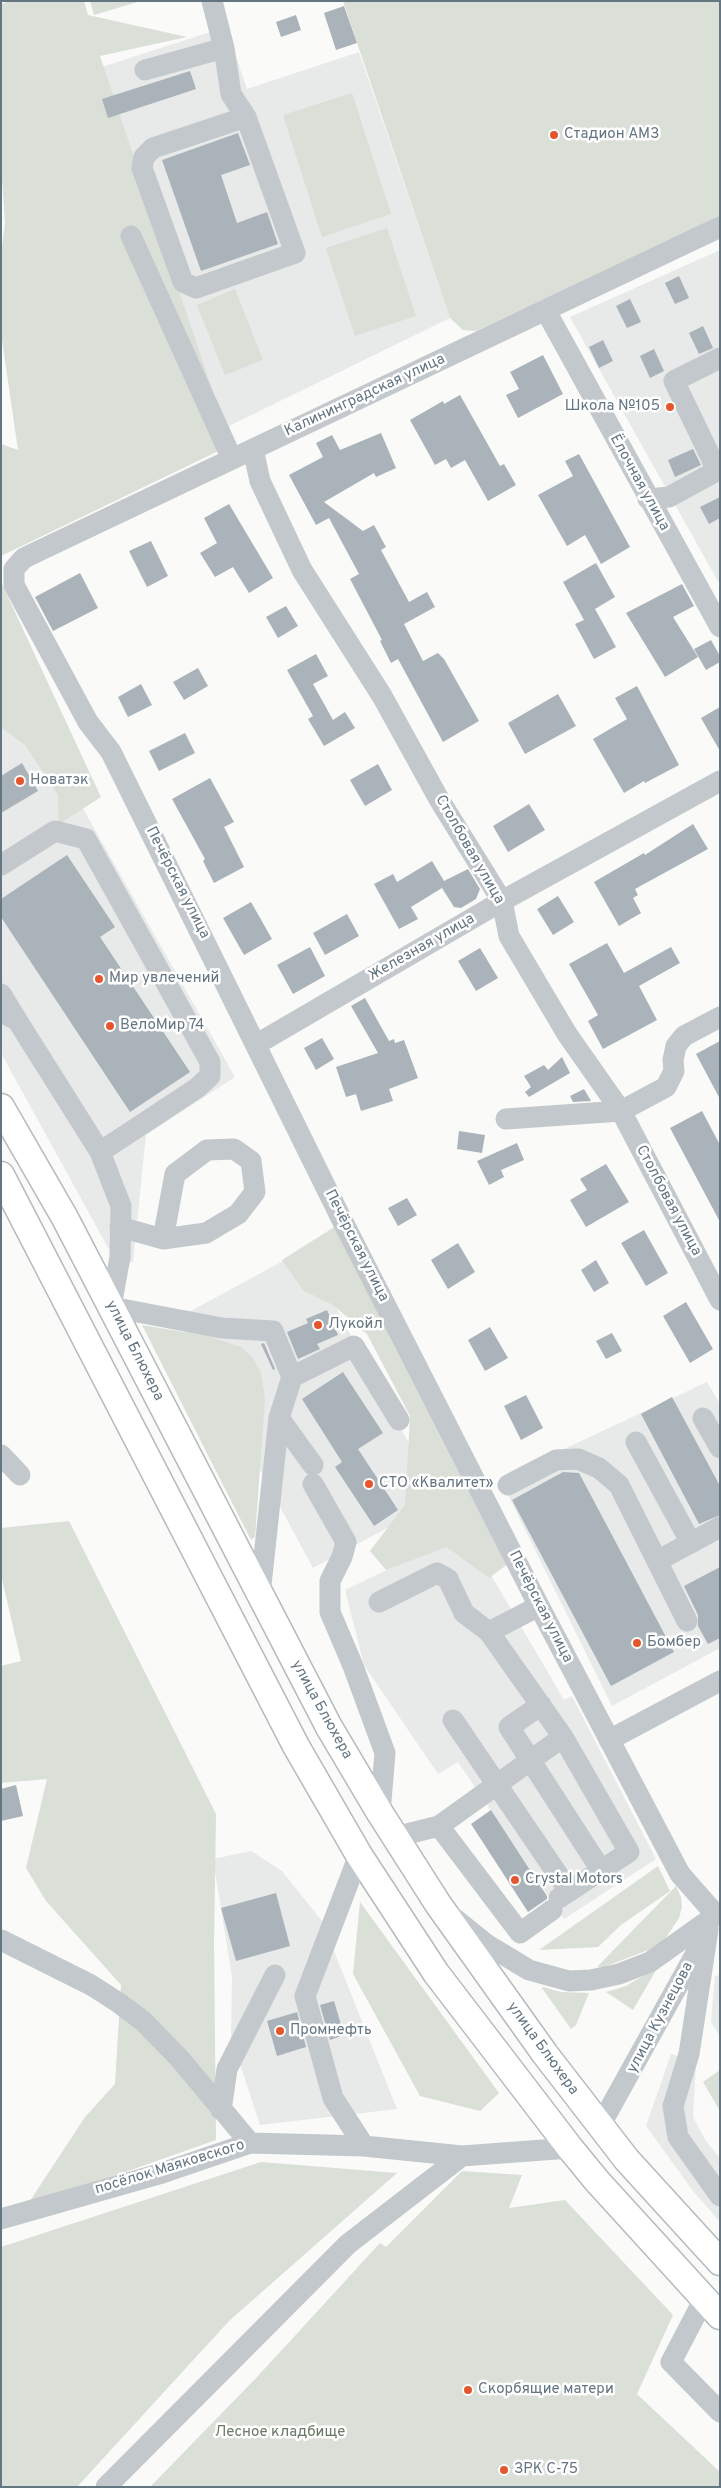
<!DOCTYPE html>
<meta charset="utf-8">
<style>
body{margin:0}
#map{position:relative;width:721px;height:2488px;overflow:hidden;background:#fafaf8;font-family:Overpass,sans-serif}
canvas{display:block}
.frame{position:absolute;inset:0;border:2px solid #657683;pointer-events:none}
</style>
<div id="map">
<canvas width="721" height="2488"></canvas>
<div class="frame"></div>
</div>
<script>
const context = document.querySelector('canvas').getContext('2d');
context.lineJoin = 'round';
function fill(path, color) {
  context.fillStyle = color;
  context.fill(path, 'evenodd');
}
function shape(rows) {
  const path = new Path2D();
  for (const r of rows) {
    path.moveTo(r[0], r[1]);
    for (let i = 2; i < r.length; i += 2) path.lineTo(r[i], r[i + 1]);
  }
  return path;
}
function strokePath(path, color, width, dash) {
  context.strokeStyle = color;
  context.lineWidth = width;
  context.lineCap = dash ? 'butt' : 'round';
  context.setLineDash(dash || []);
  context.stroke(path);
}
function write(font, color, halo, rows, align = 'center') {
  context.font = font + ' Overpass,sans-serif';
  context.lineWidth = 5;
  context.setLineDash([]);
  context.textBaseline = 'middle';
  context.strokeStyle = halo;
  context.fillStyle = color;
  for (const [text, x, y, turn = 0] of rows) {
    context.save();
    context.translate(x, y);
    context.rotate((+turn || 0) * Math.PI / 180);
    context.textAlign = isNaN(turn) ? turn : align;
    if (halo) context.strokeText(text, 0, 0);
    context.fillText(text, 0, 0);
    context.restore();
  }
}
const built = shape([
 [226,27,247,89,359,52,450,318,225,428,80,74],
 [720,250,720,585,570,317],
 [1,672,77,798,235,1077,146,1135,133,1262,117,1264,1,1053],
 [305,1249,439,1500,313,1568,178,1318],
 [707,1382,720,1404,720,1648,612,1706,500,1479],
 [466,1532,564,1700,572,1696,656,1859,564,1919,458,1762,438,1774,364,1665,345,1590],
 [251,1851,282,1871,322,1921,397,2109,260,2125,231,2037,232,1977,213,1859],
 [720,1975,720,2036,711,2022,715,1976],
 [671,2054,696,2062,693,2117,706,2141,720,2158,720,2222,693,2191,646,2126]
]);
const green = shape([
 [9,1,84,1,88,15,187,37,100,56,225,428,233,444,1,556,1,444,18,450,1,333,1,254,5,223,1,163,1,4],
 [90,1,141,1,94,15],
 [343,1,720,1,720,219,476,331,463,330,450,318],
 [352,93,391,214,322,237,283,115],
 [387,228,416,316,355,336,326,248],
 [235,289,263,360,225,375,197,305],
 [1,582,101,797,59,824,58,795,25,745,1,727],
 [336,1226,509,1563,489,1578,447,1547,386,1570,370,1551,405,1505,410,1416,367,1334,333,1305,303,1290,282,1260],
 [142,1325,208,1336,241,1347,252,1357,261,1373,265,1399,255,1537,251,1540],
 [69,1521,216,1814,214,1942,216,2140,26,2207,85,2117,115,2084,121,1985,46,1901,26,1868,47,1779,1,1783,1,1666,21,1661,1,1575,1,1528],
 [658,1866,670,1891,621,1925,598,1947,539,1950],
 [676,1886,681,1897,682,1907,679,1918,665,1939,656,1947,604,1967,597,1967],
 [360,1902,499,2093,480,2111,420,2096,353,1974],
 [653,1970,655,1972,633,2010,606,1992,626,1986],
 [543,1987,561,1992,589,1993,576,2025,571,2029,542,1988],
 [720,2070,720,2111,703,2082],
 [261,2162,397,2173,229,2321,77,2487,1,2487,1,2247],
 [462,2171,522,2175,509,2208,565,2200,673,2315,637,2394,720,2472,720,2487,150,2487,258,2376,380,2243,386,2247]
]);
const building = shape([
 [344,6,357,43,336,50,324,13],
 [296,15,301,30,281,37,276,22],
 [190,71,196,89,108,118,102,99],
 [238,133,250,165,221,175,237,223,267,212,278,244,201,271,162,160],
 [679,276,689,298,675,304,665,283],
 [630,299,641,322,627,328,616,306],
 [703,326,713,348,699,354,689,333],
 [603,340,613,361,599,368,589,347],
 [654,349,664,371,650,378,640,356],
 [543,355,563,394,518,418,506,395,519,389,510,372],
 [460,395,500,466,504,464,516,485,488,501,465,460,451,468,446,459,435,465,410,420,443,401,444,404],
 [381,433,396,468,376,477,374,473,324,502,363,531,374,525,386,547,381,550,409,602,427,592,435,607,404,624,423,661,438,653,444,659,479,721,443,742,398,659,391,663,380,641,382,640,350,579,359,574,329,518,316,525,289,475,323,457,316,443,332,435,340,450],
 [693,449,701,465,675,477,668,460],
 [579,454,630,547,601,564,585,535,567,546,538,495,573,476,565,461],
 [720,497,720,518,709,524,700,507],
 [229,504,273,578,249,593,233,567,215,577,200,553,217,543,204,518],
 [151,541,168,576,147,587,129,551],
 [596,563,615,597,595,609,616,647,594,659,575,624,584,620,563,582],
 [80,573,98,608,53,631,35,597],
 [682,584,694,606,673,617,698,657,665,677,626,613],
 [286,606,298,626,278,638,266,617],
 [711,640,720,656,720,662,706,670,694,649],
 [316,654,328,676,313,684,333,720,345,712,355,728,324,746,308,719,313,716,287,670],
 [198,668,208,686,184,700,173,682],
 [141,684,152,705,128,717,118,697],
 [637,686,679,765,645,783,644,781,624,793,593,739,627,719,615,698],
 [558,694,576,726,525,754,508,723],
 [720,707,720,751,701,718],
 [185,733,195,753,159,771,149,751],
 [22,763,38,791,1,813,1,776],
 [378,764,392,790,365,806,350,780],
 [210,778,234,822,224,827,244,867,214,883,203,861,205,859,172,799],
 [529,804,545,830,508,852,493,826],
 [693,824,708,849,635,889,638,895,633,898,641,913,619,926,594,882,644,853,645,855],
 [67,855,115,927,100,937,190,1072,130,1112,1,917,1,899],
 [432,861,444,881,468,869,480,889,476,899,461,908,454,907,442,888,411,907,418,919,399,929,374,884,393,874,397,882],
 [558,896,574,922,553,935,537,909],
 [251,902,272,939,244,955,223,918],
 [347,914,359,936,325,955,313,933],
 [607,943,624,973,671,947,680,963,639,986,657,1020,603,1049,588,1021,598,1015,569,964],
 [310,947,325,976,293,994,277,965],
 [480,948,498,978,476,991,458,961],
 [365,998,389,1041,394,1039,395,1043,404,1040,418,1078,389,1089,393,1101,361,1111,356,1094,346,1097,336,1067,378,1053,351,1006],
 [322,1038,334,1059,316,1070,304,1048],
 [720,1041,720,1099,696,1054],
 [562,1057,570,1073,529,1097,525,1092,531,1087,524,1076,544,1065,548,1070],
 [584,1089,591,1101,573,1102,570,1096],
 [702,1111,720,1145,720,1222,670,1128],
 [459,1131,485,1135,482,1153,457,1149],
 [517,1143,524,1160,501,1170,504,1177,489,1185,477,1161],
 [606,1164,629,1202,586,1227,570,1200,587,1190,580,1179],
 [407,1198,417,1215,398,1226,388,1208],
 [644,1230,668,1273,646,1286,621,1243],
 [458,1243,475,1272,448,1289,431,1260],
 [596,1260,609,1283,594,1292,581,1270],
 [686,1302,713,1349,690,1363,663,1316],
 [327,1310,338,1335,317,1344,320,1349,298,1359,287,1332,308,1323,306,1319],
 [490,1327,508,1358,485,1371,468,1340],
 [612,1333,622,1351,606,1359,596,1341],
 [264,1343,275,1369,273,1370,261,1344],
 [343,1372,383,1433,358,1449,398,1510,374,1526,335,1467,342,1462,302,1399],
 [526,1395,543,1428,521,1440,504,1406],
 [672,1397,720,1486,720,1515,699,1524,641,1414],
 [563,1472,579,1473,674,1652,611,1686,512,1500],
 [720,1567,720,1638,708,1644,698,1626,698,1615,684,1586],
 [16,1785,23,1816,1,1821,1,1789],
 [491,1810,547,1896,547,1899,528,1912,471,1824],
 [276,1893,290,1946,236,1961,221,1908],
 [334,2001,344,2035,330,2040,320,2005],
 [297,2012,306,2047,277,2056,267,2021]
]);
const minor = shape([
 [212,1,224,48,231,94,246,117,295,253,196,288,183,282,142,168,144,157,153,148,246,117],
 [145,70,224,48],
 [131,236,232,459],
 [546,311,720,627],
 [253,449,260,481,302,570,382,696,440,801,502,901,509,936,567,1034,621,1111,720,1300],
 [717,470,674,381,720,358],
 [648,499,669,497,720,469],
 [1,865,55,831,86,839,210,1062,210,1076,197,1088,100,1152],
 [1,994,17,1020],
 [1,1012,17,1020,100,1152,121,1206,120,1257,111,1307,222,1328,273,1331,292,1377,279,1418,260,1594],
 [257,1044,502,901,720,781],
 [506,1119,621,1111,666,1087,674,1071,673,1060,676,1046,684,1036,720,1017],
 [120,1227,163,1239,206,1233,238,1214,255,1192,251,1161,234,1149,207,1150,175,1174,163,1239],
 [292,1377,354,1346,399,1420],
 [279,1418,313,1465],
 [703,1418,720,1448],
 [636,1442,691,1543],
 [1,1455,20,1475],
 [313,1484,346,1542,342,1557,330,1581,330,1612,353,1666,385,1753,380,1813],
 [508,1485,556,1460,578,1459,599,1468,619,1485,687,1621],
 [657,1561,720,1527],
 [379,1602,437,1573,448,1579,464,1613,489,1632,563,1737,629,1852,559,1898],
 [489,1632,539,1606],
 [541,1705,509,1727,601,1870],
 [453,1720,569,1891],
 [609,1740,720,1681],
 [439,1826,563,1737],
 [395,1837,439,1826,520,1933,552,1910],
 [359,1855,305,1996,333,2098,364,2146],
 [455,1919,486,1944,529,1970,569,1981,591,1980,619,1974,650,1962,716,1915,680,1874,539,1606,341,1218,111,752,88,722,14,585,14,569,24,558,720,227],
 [708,1930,689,2054,673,2106,678,2137,720,2196],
 [1,1940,91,1985,119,2003,143,2021,180,2059,250,2143],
 [221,2110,227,2069,275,1975],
 [600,2126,701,1944],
 [1,2219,159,2174,250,2143,364,2146,462,2156,570,2148],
 [704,2299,671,2362,720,2412],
 [106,2487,348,2244,462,2156]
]);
const major = shape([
 [1,1107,65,1218,329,1727,380,1813,438,1904,545,2054,627,2160,720,2262],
 [1,1175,296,1746,359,1855,436,1973,570,2148,597,2181,720,2316]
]);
const markers = [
 [554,135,5,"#e4572e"],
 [670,407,5,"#e4572e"],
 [20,781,5,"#e4572e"],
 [99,979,5,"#e4572e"],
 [110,1026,5,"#e4572e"],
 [318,1325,5,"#e4572e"],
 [369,1484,5,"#e4572e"],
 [637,1643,5,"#e4572e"],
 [515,1880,5,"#e4572e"],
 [280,2031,5,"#e4572e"],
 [468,2390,5,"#e4572e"],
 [504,2470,5,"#e4572e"]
];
const poiNames = [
 ["Стадион АМЗ",564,135],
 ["Школа №105",660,407,"right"],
 ["Новатэк",30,781],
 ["Мир увлечений",109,979],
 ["ВелоМир 74",120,1026],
 ["Лукойл",328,1325],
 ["СТО «Квалитет»",379,1484],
 ["Бомбер",647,1643],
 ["Crystal Motors",525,1880],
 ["Промнефть",290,2031],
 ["Скорбящие матери",478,2390],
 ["ЗРК С-75",514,2470]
];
const streetNames = [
 ["Калининградская улица",365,396,-25],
 ["Ёлочная улица",639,483,61],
 ["Столбовая улица",469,850,60],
 ["Печёрская улица",177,883,63],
 ["Железная улица",422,948,-30],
 ["Столбовая улица",668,1201,62],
 ["Печёрская улица",356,1246,63],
 ["улица Блюхера",134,1351,63],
 ["Печёрская улица",540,1607,63],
 ["улица Блюхера",321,1710,61],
 ["улица Кузнецова",661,2018,-62],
 ["улица Блюхера",542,2049,54],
 ["посёлок Маяковского",170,2168,-17]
];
const parkNames = [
 ["Лесное кладбище",280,2433]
];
fill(built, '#e8e9e9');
fill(green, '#dadfd7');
fill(building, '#aab3b9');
strokePath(major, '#b5babe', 29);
strokePath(minor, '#c3c8cc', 21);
strokePath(major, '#fff', 26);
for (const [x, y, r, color] of markers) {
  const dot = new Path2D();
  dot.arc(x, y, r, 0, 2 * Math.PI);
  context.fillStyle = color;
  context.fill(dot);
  strokePath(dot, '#fff', 2);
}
write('15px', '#657683', '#fff', poiNames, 'left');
write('15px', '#657683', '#fff', streetNames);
write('15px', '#687a64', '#fff', parkNames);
</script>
